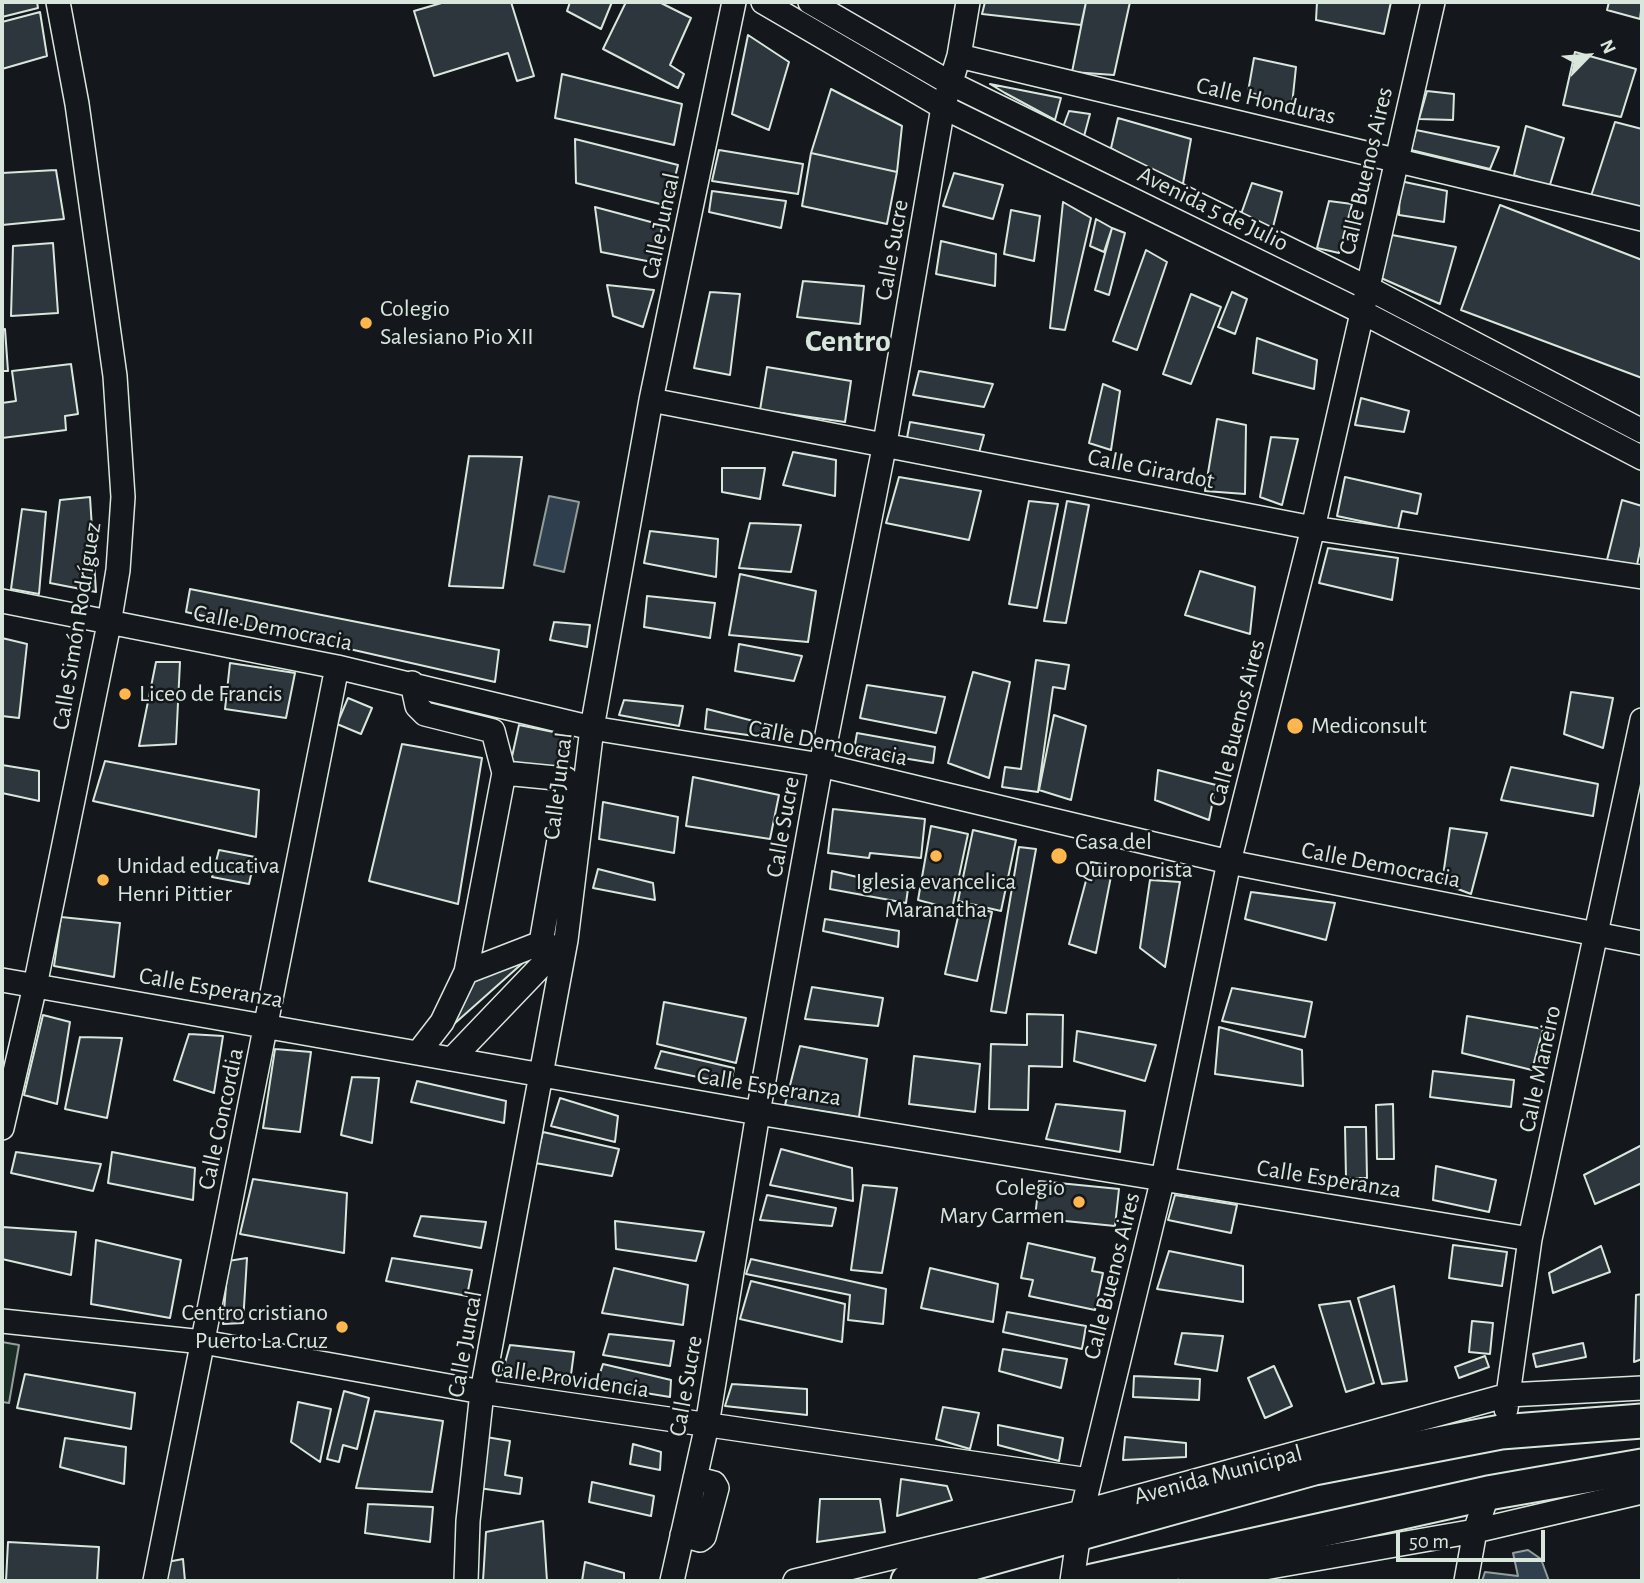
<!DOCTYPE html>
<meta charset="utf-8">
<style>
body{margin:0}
#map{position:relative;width:1644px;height:1583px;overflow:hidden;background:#14181c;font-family:"Alegreya Sans",sans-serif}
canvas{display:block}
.frame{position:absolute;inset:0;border:4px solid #d8e6dc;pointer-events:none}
.north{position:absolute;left:1553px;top:21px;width:70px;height:70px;-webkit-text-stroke:5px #14181c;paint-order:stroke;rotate:65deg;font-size:19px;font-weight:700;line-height:28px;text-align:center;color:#d8e6dc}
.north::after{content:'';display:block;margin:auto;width:24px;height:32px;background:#d8e6dc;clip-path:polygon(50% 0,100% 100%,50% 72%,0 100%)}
.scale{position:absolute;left:1396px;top:1530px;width:149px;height:32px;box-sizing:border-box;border:4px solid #d8e6dc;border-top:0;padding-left:9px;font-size:21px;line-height:24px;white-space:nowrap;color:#d8e6dc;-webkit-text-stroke:5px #14181c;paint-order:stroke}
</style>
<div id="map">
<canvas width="1644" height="1583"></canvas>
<div class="frame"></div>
<div class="north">N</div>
<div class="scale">50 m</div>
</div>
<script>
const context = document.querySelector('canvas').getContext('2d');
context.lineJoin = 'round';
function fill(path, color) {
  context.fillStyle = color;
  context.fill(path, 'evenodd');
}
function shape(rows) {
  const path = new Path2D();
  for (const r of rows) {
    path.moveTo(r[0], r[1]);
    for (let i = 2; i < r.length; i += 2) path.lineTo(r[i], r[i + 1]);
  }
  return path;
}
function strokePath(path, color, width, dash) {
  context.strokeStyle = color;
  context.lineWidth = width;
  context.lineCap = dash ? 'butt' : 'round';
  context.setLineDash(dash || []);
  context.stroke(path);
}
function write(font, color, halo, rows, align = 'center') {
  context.font = font + ' "Alegreya Sans",sans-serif';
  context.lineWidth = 5;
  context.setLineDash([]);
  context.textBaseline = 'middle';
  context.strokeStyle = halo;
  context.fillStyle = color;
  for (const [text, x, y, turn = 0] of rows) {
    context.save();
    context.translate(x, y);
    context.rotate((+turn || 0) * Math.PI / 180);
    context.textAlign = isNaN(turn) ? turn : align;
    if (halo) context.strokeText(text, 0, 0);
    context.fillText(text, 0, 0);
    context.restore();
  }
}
const green = shape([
 [2,1342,19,1345,9,1403,2,1402,2,1342]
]);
const water = shape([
 [549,496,579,502,564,572,534,565,549,496],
 [1528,1550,1541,1559,1549,1581,1482,1581,1485,1572,1518,1576,1513,1553,1528,1550]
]);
const building = shape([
 [2,2,37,2,38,8,2,17,2,2],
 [445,2,511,2,534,76,517,81,508,53,434,76,414,11,445,2],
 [570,2,612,2,601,29,567,11,570,2],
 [626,2,659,2,691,18,670,65,684,74,678,88,603,49,626,2],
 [985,2,1086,2,1081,25,982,14,985,2],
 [1086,2,1130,2,1114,75,1072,72,1086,2],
 [1317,2,1391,2,1384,34,1316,20,1317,2],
 [1609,2,1642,2,1640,19,1607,10,1609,2],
 [40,12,47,56,2,69,2,22,40,12],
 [748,35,789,62,769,130,732,114,748,35],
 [1575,52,1636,69,1621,117,1563,105,1575,52],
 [1254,58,1296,67,1292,105,1248,92,1254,58],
 [562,74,682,104,674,145,555,118,562,74],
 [990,84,1061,98,1055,120,1005,93,990,84],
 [831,89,902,126,897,172,811,153,831,89],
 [1427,91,1454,94,1453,120,1419,119,1427,91],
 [1069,111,1090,114,1083,140,1062,130,1069,111],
 [1118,118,1191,139,1182,189,1111,148,1118,118],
 [1615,122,1642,129,1642,210,1591,196,1615,122],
 [1526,126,1564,138,1549,188,1514,175,1526,126],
 [1416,130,1499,147,1490,169,1411,150,1416,130],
 [575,139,678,165,668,206,576,183,575,139],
 [719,150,803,164,798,194,712,181,719,150],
 [811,153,897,172,887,224,802,206,811,153],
 [56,170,64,219,2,225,2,173,56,170],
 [954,173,1003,185,993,219,943,206,954,173],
 [1400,181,1447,191,1444,222,1399,215,1400,181],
 [1252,183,1282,192,1272,231,1240,217,1252,183],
 [712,191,786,201,781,228,709,212,712,191],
 [1329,201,1352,204,1339,253,1317,248,1329,201],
 [1063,202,1091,218,1065,330,1050,328,1063,202],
 [1500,205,1642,260,1642,378,1461,310,1500,205],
 [595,207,662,225,657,263,601,252,595,207],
 [1011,210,1040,216,1034,261,1004,254,1011,210],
 [1096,219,1112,228,1104,252,1090,246,1096,219],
 [1112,228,1125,233,1109,295,1095,290,1112,228],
 [1392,235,1456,247,1440,304,1381,278,1392,235],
 [941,241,996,254,995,286,936,274,941,241],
 [53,243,58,313,11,316,13,246,53,243],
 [1146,250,1167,262,1137,350,1113,341,1146,250],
 [803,281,864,286,860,324,797,317,803,281],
 [607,285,654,290,643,327,613,316,607,285],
 [710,292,740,294,730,375,694,368,710,292],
 [1232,292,1247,299,1235,334,1218,327,1232,292],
 [1191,294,1221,307,1191,384,1163,374,1191,294],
 [5,329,8,371,2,371,2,330,5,329],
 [1257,338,1317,360,1314,389,1253,373,1257,338],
 [71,364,78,414,65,416,66,430,2,438,2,403,16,401,12,371,71,364],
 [767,367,851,381,845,422,760,410,767,367],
 [919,371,993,384,984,407,913,395,919,371],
 [1103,384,1120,391,1111,450,1089,443,1103,384],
 [1361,398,1409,411,1404,432,1355,425,1361,398],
 [1217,419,1246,425,1245,494,1205,491,1217,419],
 [910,422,984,435,978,456,906,443,910,422],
 [1271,437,1298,439,1282,505,1260,497,1271,437],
 [793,452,836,460,835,496,783,485,793,452],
 [469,456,522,457,503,588,449,586,469,456],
 [722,468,765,468,760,499,722,492,722,468],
 [899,477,981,491,969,540,886,523,899,477],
 [1345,477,1421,494,1417,514,1402,511,1398,529,1337,516,1345,477],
 [90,497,96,592,50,583,60,500,90,497],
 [1622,500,1642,506,1642,541,1637,565,1607,560,1622,500],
 [1029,501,1058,504,1037,608,1009,604,1029,501],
 [1067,501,1089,505,1066,623,1044,621,1067,501],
 [22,509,46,512,39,594,11,589,22,509],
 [750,523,801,525,791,572,739,568,750,523],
 [650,531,718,539,716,577,644,563,650,531],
 [1328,548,1398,558,1392,600,1319,583,1328,548],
 [1200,571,1255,587,1250,634,1185,615,1200,571],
 [740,574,816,591,808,642,729,635,740,574],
 [190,589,499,650,495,682,186,612,190,589],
 [647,596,715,603,710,638,644,627,647,596],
 [554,622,590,625,587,647,550,640,554,622],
 [2,638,27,644,19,718,2,716,2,638],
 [739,644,802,656,794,681,735,671,739,644],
 [1036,660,1069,665,1065,689,1053,687,1038,792,1002,787,1005,767,1021,769,1036,660],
 [156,662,180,662,176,744,139,746,156,662],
 [230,663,295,673,286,718,225,709,230,663],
 [973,672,1010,682,989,778,948,763,973,672],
 [867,685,945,697,936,733,860,718,867,685],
 [1571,692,1613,698,1603,748,1564,734,1571,692],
 [348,698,372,708,361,734,337,724,348,698],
 [624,700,683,706,679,726,619,715,624,700],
 [707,709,792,731,790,741,705,729,707,709],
 [1054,715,1086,726,1071,800,1039,790,1054,715],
 [519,725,573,736,565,773,511,761,519,725],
 [857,733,935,747,933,763,854,750,857,733],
 [402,744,482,758,458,904,369,881,402,744],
 [105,761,259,790,256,837,93,801,105,761],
 [2,765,39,771,39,801,2,793,2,765],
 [1511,767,1598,784,1593,816,1501,800,1511,767],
 [1158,770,1216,785,1209,820,1155,800,1158,770],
 [693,777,779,795,770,839,686,826,693,777],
 [603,802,678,817,674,853,599,839,603,802],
 [833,809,925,819,921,858,870,853,869,858,828,853,833,809],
 [931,826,968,834,952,909,918,900,931,826],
 [1450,828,1487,833,1471,894,1442,883,1450,828],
 [973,830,1016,840,1001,911,958,901,973,830],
 [1019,847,1036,849,1006,1013,991,1011,1019,847],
 [219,850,255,857,249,884,212,877,219,850],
 [1091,862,1113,866,1096,953,1069,944,1091,862],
 [598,869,653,883,655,900,593,888,598,869],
 [832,871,908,889,906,903,830,889,832,871],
 [1150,880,1180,882,1165,967,1140,948,1150,880],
 [1251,892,1335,903,1326,940,1245,919,1251,892],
 [961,904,992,912,977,981,945,974,961,904],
 [61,917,120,923,114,977,54,966,61,917],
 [825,919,899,931,898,947,823,931,825,919],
 [534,953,454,1024,464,978,534,953],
 [812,987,883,998,878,1026,805,1019,812,987],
 [1232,988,1312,1002,1305,1037,1222,1021,1232,988],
 [664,1002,746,1018,736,1063,657,1044,664,1002],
 [1027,1014,1063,1015,1062,1067,1029,1066,1028,1110,989,1109,991,1044,1027,1045,1027,1014],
 [43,1015,70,1022,57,1104,24,1095,43,1015],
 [1467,1016,1543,1029,1532,1070,1462,1053,1467,1016],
 [1219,1027,1302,1050,1303,1086,1215,1074,1219,1027],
 [1077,1031,1156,1045,1145,1081,1074,1061,1077,1031],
 [189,1034,223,1036,214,1093,174,1080,189,1034],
 [80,1037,122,1038,107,1118,65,1109,80,1037],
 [800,1046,867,1059,859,1117,785,1105,800,1046],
 [275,1049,311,1052,300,1132,263,1128,275,1049],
 [661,1051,734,1068,731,1084,655,1068,661,1051],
 [914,1056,980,1064,975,1112,909,1104,914,1056],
 [1433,1071,1514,1080,1511,1107,1430,1097,1433,1071],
 [352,1077,379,1078,372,1143,341,1135,352,1077],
 [417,1081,506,1101,504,1123,411,1102,417,1081],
 [560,1098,618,1116,615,1142,551,1126,560,1098],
 [1056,1104,1125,1111,1120,1152,1046,1139,1056,1104],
 [1393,1104,1394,1159,1377,1159,1376,1105,1393,1104],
 [1345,1127,1366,1127,1367,1178,1346,1178,1345,1127],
 [543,1132,619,1149,612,1176,535,1163,543,1132],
 [1642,1145,1642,1183,1595,1204,1584,1175,1642,1145],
 [781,1149,852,1168,853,1201,770,1185,781,1149],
 [16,1152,101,1164,93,1191,11,1173,16,1152],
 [112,1152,195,1168,193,1200,108,1183,112,1152],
 [1436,1166,1496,1180,1489,1212,1433,1200,1436,1166],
 [253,1179,347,1193,344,1253,240,1234,253,1179],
 [1039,1181,1119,1189,1115,1226,1035,1218,1039,1181],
 [863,1185,897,1188,882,1273,851,1270,863,1185],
 [767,1195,836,1208,832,1226,760,1220,767,1195],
 [1175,1195,1237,1205,1231,1233,1168,1220,1175,1195],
 [421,1216,486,1222,481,1248,414,1236,421,1216],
 [615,1221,704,1232,696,1261,616,1249,615,1221],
 [2,1227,76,1232,71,1275,2,1259,2,1227],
 [96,1240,181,1260,170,1318,91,1304,96,1240],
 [1028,1243,1095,1258,1092,1271,1103,1273,1095,1310,1029,1296,1033,1280,1021,1278,1028,1243],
 [1453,1245,1507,1252,1502,1286,1449,1278,1453,1245],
 [1601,1246,1610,1272,1553,1293,1549,1273,1601,1246],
 [1169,1251,1243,1266,1243,1302,1157,1289,1169,1251],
 [247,1258,243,1323,223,1324,228,1261,247,1258],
 [392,1258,472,1270,467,1296,386,1281,392,1258],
 [751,1259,886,1289,883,1324,848,1320,850,1295,746,1274,751,1259],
 [614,1268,688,1285,683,1325,602,1313,614,1268],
 [930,1268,998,1284,993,1322,921,1308,930,1268],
 [751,1281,845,1304,842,1342,740,1319,751,1281],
 [1394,1286,1407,1381,1382,1384,1358,1298,1394,1286],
 [1642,1294,1642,1359,1634,1362,1636,1295,1642,1294],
 [1350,1301,1374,1383,1346,1392,1319,1305,1350,1301],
 [1007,1312,1086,1326,1082,1349,1003,1332,1007,1312],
 [1472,1321,1493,1323,1490,1354,1469,1352,1472,1321],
 [1182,1333,1223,1336,1217,1371,1175,1364,1182,1333],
 [609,1334,674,1341,670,1366,603,1355,609,1334],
 [1583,1343,1586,1357,1536,1367,1533,1354,1583,1343],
 [510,1345,574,1352,570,1382,502,1374,510,1345],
 [1003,1349,1067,1359,1061,1388,999,1371,1003,1349],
 [1485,1356,1489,1367,1459,1378,1455,1367,1485,1356],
 [603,1364,671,1380,670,1397,596,1385,603,1364],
 [1274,1366,1292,1406,1265,1418,1248,1378,1274,1366],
 [25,1374,135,1393,131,1429,17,1408,25,1374],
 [1134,1376,1200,1379,1199,1400,1133,1397,1134,1376],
 [732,1384,807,1389,807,1415,725,1406,732,1384],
 [344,1391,369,1398,357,1449,343,1445,339,1462,327,1459,344,1391],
 [298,1402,331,1409,320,1462,291,1442,298,1402],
 [943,1407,979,1413,970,1449,936,1439,943,1407],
 [375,1411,443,1421,432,1492,356,1488,375,1411],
 [998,1425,1063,1438,1059,1461,998,1445,998,1425],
 [480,1436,510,1441,505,1475,522,1478,520,1494,472,1487,480,1436],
 [1125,1437,1186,1443,1186,1457,1123,1460,1125,1437],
 [65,1438,126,1447,124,1484,60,1467,65,1438],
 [633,1444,661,1452,660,1470,630,1464,633,1444],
 [901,1479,947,1486,952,1500,897,1516,901,1479],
 [592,1482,654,1496,651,1516,589,1502,592,1482],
 [820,1499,880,1499,885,1532,817,1542,820,1499],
 [368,1504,433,1507,430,1542,365,1533,368,1504],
 [543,1521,547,1581,483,1581,486,1532,543,1521],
 [8,1542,99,1547,97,1581,6,1581,8,1542],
 [183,1559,185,1581,164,1581,167,1562,183,1559],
 [585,1562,624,1573,624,1581,582,1581,585,1562]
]);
const minor = shape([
 [763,2,943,107,1360,311,1642,458],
 [810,2,950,83,1366,287,1642,431],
 [959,56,1642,219],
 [651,400,1313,528,1642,577],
 [2,601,337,667,592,728,821,765,1229,862,1642,943],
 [412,683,417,706,425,714,493,731,504,773,466,972,541,943,569,783,566,779,504,773],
 [2,980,758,1113,1530,1239],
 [418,1053,442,1022,466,972],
 [452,1059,566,940],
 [2,1128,35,986,109,624,118,570,123,497,115,376,77,104,58,2],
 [2,1321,203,1342,482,1392,1089,1480],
 [1506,1409,1530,1239,1642,720],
 [682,1535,700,1540,704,1537,717,1488,714,1483,695,1478],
 [155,1581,337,667],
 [466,1581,468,1521,482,1392,566,940,592,728,651,400,734,2],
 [672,1581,707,1425,758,1113,821,765,885,443,943,107,959,56,968,2],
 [795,1581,1082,1512,1508,1395,1642,1388],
 [1072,1581,1082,1512,1163,1178,1229,862,1313,528,1433,2],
 [1190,1581,1475,1531,1642,1492],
 [1466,1581,1475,1531,1488,1493]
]);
const highway = shape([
 [908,1581,1314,1468,1501,1432,1642,1421],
 [1092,1581,1488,1493,1642,1466]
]);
const markers = [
 [366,323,7,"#ffb74d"],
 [125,694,7,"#ffb74d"],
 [1295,726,9,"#ffb74d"],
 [936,856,7,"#ffb74d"],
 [1059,856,9,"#ffb74d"],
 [103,880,7,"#ffb74d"],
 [1079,1202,7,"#ffb74d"],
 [342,1327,7,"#ffb74d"]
];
const streetNames = [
 ["Calle Honduras",1266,101,13],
 ["Calle Buenos Aires",1366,171,-77],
 ["Avenida 5 de Julio",1213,209,26],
 ["Calle Juncal",661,226,-78],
 ["Calle Sucre",892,250,-80],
 ["Calle Girardot",1151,469,11],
 ["Calle Simón Rodríguez",77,626,-81],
 ["Calle Democracia",273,628,11],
 ["Calle Buenos Aires",1237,723,-76],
 ["Calle Democracia",828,743,11],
 ["Calle Juncal",558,786,-83],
 ["Calle Sucre",783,827,-80],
 ["Calle Democracia",1381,865,11],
 ["Calle Esperanza",211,988,10],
 ["Calle Maneiro",1540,1069,-78],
 ["Calle Esperanza",769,1087,9],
 ["Calle Concordia",221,1119,-78],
 ["Calle Esperanza",1329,1179,9],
 ["Calle Buenos Aires",1112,1276,-76],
 ["Calle Juncal",465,1344,-80],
 ["Calle Providencia",570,1379,8],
 ["Calle Sucre",686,1386,-80],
 ["Avenida Municipal",1218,1475,-15]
];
const poiNames = [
 ["Colegio",380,309],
 ["Salesiano Pio XII",380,337],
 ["Liceo de Francis",139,694],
 ["Mediconsult",1311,726],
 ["Casa del",1075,842],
 ["Quiroporista",1075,870],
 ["Unidad educativa",117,866],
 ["Henri Pittier",117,894],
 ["Iglesia evancelica",936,882,"center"],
 ["Maranatha",936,910,"center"],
 ["Colegio",1065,1188,"right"],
 ["Mary Carmen",1065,1216,"right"],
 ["Centro cristiano",328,1313,"right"],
 ["Puerto La Cruz",328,1341,"right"]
];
const districtNames = [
 ["Centro",848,341]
];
fill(green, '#1a2d24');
strokePath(green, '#939e99', 2);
fill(water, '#2f3f4d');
strokePath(water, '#939e99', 2);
fill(building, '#2c363c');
strokePath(building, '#d8e6dc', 2);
strokePath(minor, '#d8e6dc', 26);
strokePath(highway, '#d8e6dc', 37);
strokePath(minor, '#14181c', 23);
strokePath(highway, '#14181c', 33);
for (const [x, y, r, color] of markers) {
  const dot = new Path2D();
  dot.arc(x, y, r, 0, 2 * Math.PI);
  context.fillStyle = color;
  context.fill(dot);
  strokePath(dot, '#14181c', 2.5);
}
write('24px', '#d8e6dc', '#14181c', streetNames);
write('24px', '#d8e6dc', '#14181c', poiNames, 'left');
write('bold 32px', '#d8e6dc', '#14181c', districtNames);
</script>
